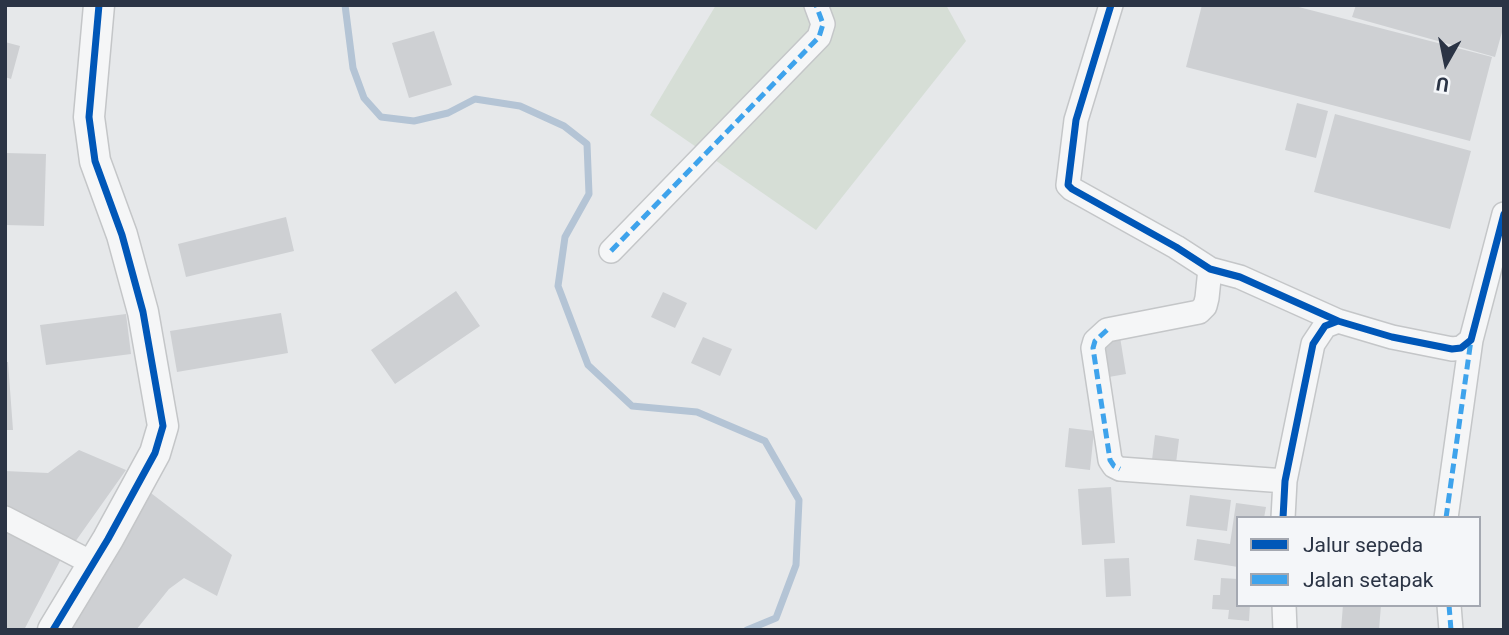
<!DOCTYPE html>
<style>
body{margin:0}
#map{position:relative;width:1509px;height:635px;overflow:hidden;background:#e6e8ea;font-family:Roboto,sans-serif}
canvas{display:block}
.frame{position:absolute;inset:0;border:7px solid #2b3445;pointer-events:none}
.legend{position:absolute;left:1236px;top:516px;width:245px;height:91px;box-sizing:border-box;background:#f4f6f9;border:2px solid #a4a8b1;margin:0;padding:9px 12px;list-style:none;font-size:21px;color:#2b3445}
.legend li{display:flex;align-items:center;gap:14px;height:35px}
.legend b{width:35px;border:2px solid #a4a8b1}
.north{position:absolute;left:1411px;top:28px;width:70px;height:70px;-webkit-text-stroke:5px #f4f6f9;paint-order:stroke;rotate:189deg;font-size:19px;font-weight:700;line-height:28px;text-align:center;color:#2b3445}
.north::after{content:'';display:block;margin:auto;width:24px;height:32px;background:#2b3445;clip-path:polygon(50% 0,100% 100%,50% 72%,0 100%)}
</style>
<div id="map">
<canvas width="1509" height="635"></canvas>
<div class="frame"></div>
<ul class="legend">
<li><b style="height:9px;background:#0057b8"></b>Jalur sepeda</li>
<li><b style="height:9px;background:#3ea3ec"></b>Jalan setapak</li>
</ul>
<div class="north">U</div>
</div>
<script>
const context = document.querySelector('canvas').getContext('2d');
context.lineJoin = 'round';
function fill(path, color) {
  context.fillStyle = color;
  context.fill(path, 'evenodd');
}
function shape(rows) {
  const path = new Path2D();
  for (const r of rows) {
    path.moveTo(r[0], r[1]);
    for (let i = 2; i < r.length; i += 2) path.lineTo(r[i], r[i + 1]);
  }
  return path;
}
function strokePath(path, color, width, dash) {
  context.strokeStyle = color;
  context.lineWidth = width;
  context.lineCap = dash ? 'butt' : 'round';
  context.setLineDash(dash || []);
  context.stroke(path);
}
const green = shape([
 [716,5,946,5,966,41,816,230,650,115]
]);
const stream = shape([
 [345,5,353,68,364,98,381,117,414,121,448,113,475,99,520,106,564,126,587,144,589,194,565,237,558,286,588,365,632,406,697,412,765,441,799,500,796,565,776,618,747,630]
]);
const building = shape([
 [1202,5,1291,5,1492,57,1470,141,1186,67],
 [1356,5,1504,5,1504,25,1495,57,1352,17],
 [434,31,452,85,409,98,392,43],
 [5,42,20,46,11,79,5,77],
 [1297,103,1328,111,1316,158,1285,150],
 [1335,114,1471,151,1450,229,1314,192],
 [5,153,46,154,44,226,5,225],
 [286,217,294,251,186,277,178,244],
 [456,291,480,326,395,384,371,350],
 [663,292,687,303,675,328,651,317],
 [281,313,288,353,177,372,170,331],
 [126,314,131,354,46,365,40,325],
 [703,337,732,349,720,376,691,363],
 [1120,337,1126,374,1103,378,1097,340],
 [5,362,8,362,13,430,5,430],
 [1069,428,1094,431,1090,470,1065,467],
 [1155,435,1179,439,1176,463,1152,460],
 [79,450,126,470,75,542,5,517,5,471,48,473],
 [143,487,232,555,217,596,184,578,169,589,136,630,59,630],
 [1111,487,1115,543,1082,545,1078,489],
 [1190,495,1231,500,1227,531,1186,526],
 [1236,503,1266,507,1264,518,1238,518,1238,567,1194,560,1197,539,1230,544],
 [5,522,61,559,24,630,5,630],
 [1129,558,1131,596,1106,597,1104,559],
 [1221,578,1238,579,1238,605,1250,605,1249,621,1228,619,1229,610,1212,609,1213,595,1220,595],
 [1343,605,1381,605,1379,630,1341,630]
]);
const minor = shape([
 [1111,5,1076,120,1068,185,1072,189,1176,247,1210,269,1240,277,1338,321],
 [611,251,819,37,823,24,816,5],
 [1210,269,1207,298,1205,306,1199,312,1107,330,1095,341,1093,348,1110,460,1114,466,1120,469,1285,481],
 [5,518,94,564],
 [1283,518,1285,481,1313,344,1325,326,1338,321,1392,337,1452,349,1461,348,1471,340,1504,214],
 [1446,518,1471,340],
 [1284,605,1285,630],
 [1449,605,1451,630]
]);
const tertiary = shape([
 [53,630,108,539,155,453,163,426,143,312,122,235,95,161,89,117,99,5]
]);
const quiet = shape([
 [611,251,819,37,823,24,816,5],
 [1107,330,1095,341,1093,348,1110,460,1114,466,1120,469],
 [1446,518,1471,340],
 [1449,605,1451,630]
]);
const cycleway = shape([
 [1111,5,1076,120,1068,185,1072,189,1176,247,1210,269,1240,277,1338,321],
 [1283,518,1285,481,1313,344,1325,326,1338,321,1392,337,1452,349,1461,348,1471,340,1504,214],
 [53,630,108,539,155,453,163,426,143,312,122,235,95,161,89,117,99,5]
]);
fill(green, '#d6ded6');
strokePath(stream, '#b4c4d5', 7);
fill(building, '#ced0d3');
strokePath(minor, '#c4c6c8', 26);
strokePath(tertiary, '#c4c6c8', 33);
strokePath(minor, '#f5f6f7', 23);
strokePath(tertiary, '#f5f6f7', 30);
strokePath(quiet, '#3ea3ec', 5, [10, 5]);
strokePath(cycleway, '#0057b8', 7);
</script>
